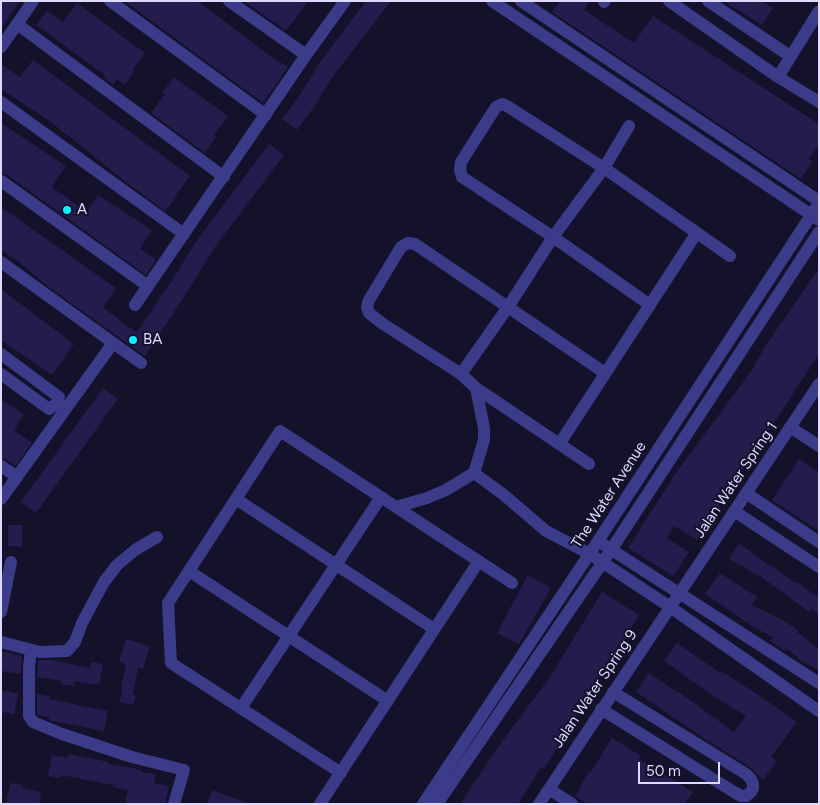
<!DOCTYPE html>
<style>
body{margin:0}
#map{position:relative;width:820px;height:805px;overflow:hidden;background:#14112b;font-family:Figtree,sans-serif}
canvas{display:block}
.frame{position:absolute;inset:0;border:2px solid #dedbff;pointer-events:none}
.scale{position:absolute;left:638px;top:762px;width:82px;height:22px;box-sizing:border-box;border:2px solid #dedbff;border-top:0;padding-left:6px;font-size:15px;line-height:18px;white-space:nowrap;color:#dedbff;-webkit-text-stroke:4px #14112b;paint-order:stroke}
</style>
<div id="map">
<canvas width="820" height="805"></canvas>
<div class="frame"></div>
<div class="scale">50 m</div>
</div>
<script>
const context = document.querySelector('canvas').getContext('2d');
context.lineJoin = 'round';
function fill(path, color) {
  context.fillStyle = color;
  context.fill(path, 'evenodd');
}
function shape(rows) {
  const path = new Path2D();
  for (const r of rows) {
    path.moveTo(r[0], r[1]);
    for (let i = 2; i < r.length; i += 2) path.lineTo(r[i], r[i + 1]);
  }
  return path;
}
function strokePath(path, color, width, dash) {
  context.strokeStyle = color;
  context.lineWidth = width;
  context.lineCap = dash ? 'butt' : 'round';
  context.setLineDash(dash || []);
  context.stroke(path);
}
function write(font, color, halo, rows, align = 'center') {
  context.font = font + ' Figtree,sans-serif';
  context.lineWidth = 4;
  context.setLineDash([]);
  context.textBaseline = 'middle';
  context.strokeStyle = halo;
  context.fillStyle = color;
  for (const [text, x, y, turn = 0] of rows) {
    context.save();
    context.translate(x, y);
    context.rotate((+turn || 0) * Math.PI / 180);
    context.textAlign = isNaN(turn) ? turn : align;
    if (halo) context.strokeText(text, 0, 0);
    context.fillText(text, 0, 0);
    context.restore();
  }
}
const building = shape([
 [1,1,20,1,1,28],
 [124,1,198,1,270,56,288,67,263,103],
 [244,1,308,1,294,21,285,31,274,21,273,22],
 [366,1,391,1,334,75,314,107,297,130,282,119,298,98,320,62],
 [560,1,590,1,584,10,634,43,653,16,819,124,819,145,809,159,812,162,801,179,552,12],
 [723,1,762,1,773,8,762,25],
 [77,3,145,53,133,69,135,70,125,85,117,79,113,85,103,77,105,75,36,25,47,11,63,22],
 [33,60,190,176,176,195,177,196,165,211,126,182,51,122,1,89,1,64,20,77],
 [174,77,228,116,214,135,216,137,205,153,151,113,165,94,162,93],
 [1,123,66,166,52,186,53,188,87,212,98,195,152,230,140,249,156,260,146,275,6,174,1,173],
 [269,144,284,155,215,247,186,294,145,356,50,288,15,259,1,250,1,207,116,288,103,307,126,325,137,332,171,282,195,243],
 [819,268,819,354,697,540,674,526,667,538,689,552,673,576,628,548,675,474,752,370,764,348],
 [1,289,74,344,52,375,1,340],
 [103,388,118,399,36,513,21,502],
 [1,399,24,415,14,430,32,443,15,466,6,459,1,458],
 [799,459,819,472,819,531,772,500],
 [8,525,22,525,22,547,8,546],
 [739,544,751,551,750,552,769,565,770,564,796,584,797,582,819,598,819,614,811,609,809,612,757,574,756,575,742,565,741,566,729,559],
 [720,573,757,597,752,605,783,620,798,630,797,632,819,649,819,671,805,662,804,663,786,648,785,651,770,641,773,637,751,626,751,625,705,594],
 [528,575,551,588,519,644,497,633],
 [602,592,639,615,544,769,541,767,518,804,460,804,503,740,550,677],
 [126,639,150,646,143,669,138,668,133,695,136,695,133,705,119,702,123,689,121,689,126,664,119,662],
 [677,643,720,673,721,671,757,694,797,722,771,757,777,761,763,780,750,767,705,739,636,692,649,673,678,693,679,692,734,732,746,716,710,694,664,661],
 [1,651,22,656,21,674,1,671],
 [38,660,52,660,90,668,91,662,103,664,99,685,75,681,74,686,61,684,62,681,37,677],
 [1,690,18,694,14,714,1,712],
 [37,694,49,696,49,699,108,711,104,731,52,721,49,720,49,717,38,715,37,714],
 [612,738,641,756,639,759,693,792,685,804,587,804,575,796,589,771,591,772],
 [69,754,109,762,109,764,142,770,142,772,156,774,154,783,169,786,165,804,125,804,128,790,113,787,113,785,61,775,61,778,48,776,52,755,68,758],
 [10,783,23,785,22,788,41,792,39,804,6,804],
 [212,790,248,803,248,804,207,804]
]);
const minor = shape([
 [110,1,266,115],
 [229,1,306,55],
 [669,1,778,77,819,102],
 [708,1,790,56],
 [604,2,605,1],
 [17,24,224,177],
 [1,47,33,1],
 [778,77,819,11],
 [1,102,184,234],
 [1,181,148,286],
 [1,262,141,363],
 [135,305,306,55,345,1],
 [650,305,553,237,462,177,460,170,461,162,496,107,502,104,507,106,604,168,730,256],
 [1,354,59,397,57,403,49,409,1,374],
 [461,374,508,307,553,237,604,168,629,126],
 [790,427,819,446],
 [560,443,696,234],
 [589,464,476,388,461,374,383,324,369,313,367,307,369,300,401,247,408,243,415,244,605,373],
 [1,466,17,477],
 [474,473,504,495,546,531,590,554,670,607,819,711],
 [746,493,819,542],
 [1,499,113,343],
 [236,499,434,629],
 [396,507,427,498,446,490,474,473,484,440,484,428,476,388],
 [734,511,819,567],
 [604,545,819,683],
 [189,571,388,701],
 [1,612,11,562],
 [1,642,40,652,67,651,75,642,82,623,104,582,117,565,135,550,157,537],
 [31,650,29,667,29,716,33,722,62,734,132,757,184,770,174,804],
 [241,708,381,497],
 [601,709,734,792,741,796,746,796,751,792,753,788,753,784,751,779,746,774,613,692],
 [341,773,171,663,168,603,280,431,512,583],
 [549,789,572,804],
 [320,804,479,561],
 [423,804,598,541,819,203],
 [437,804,611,550,819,232],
 [539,804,819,384]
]);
const tertiary = shape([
 [492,1,819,220],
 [521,1,819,201]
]);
const markers = [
 [67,210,5,"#07f0ff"],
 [133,340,5,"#07f0ff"]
];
const poiNames = [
 ["A",77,210],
 ["BA",143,340]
];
const streetNames = [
 ["Jalan Water Spring 1",736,480,-56],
 ["The Water Avenue",609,495,-57],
 ["Jalan Water Spring 9",595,689,-56]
];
fill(building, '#241c4c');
strokePath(minor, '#3b3b8a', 12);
strokePath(tertiary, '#3b3b8a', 12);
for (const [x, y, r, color] of markers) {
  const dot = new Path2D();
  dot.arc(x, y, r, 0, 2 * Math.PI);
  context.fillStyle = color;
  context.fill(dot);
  strokePath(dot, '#14112b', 2);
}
write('15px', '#dedbff', '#14112b', poiNames, 'left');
write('15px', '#dedbff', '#14112b', streetNames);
</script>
